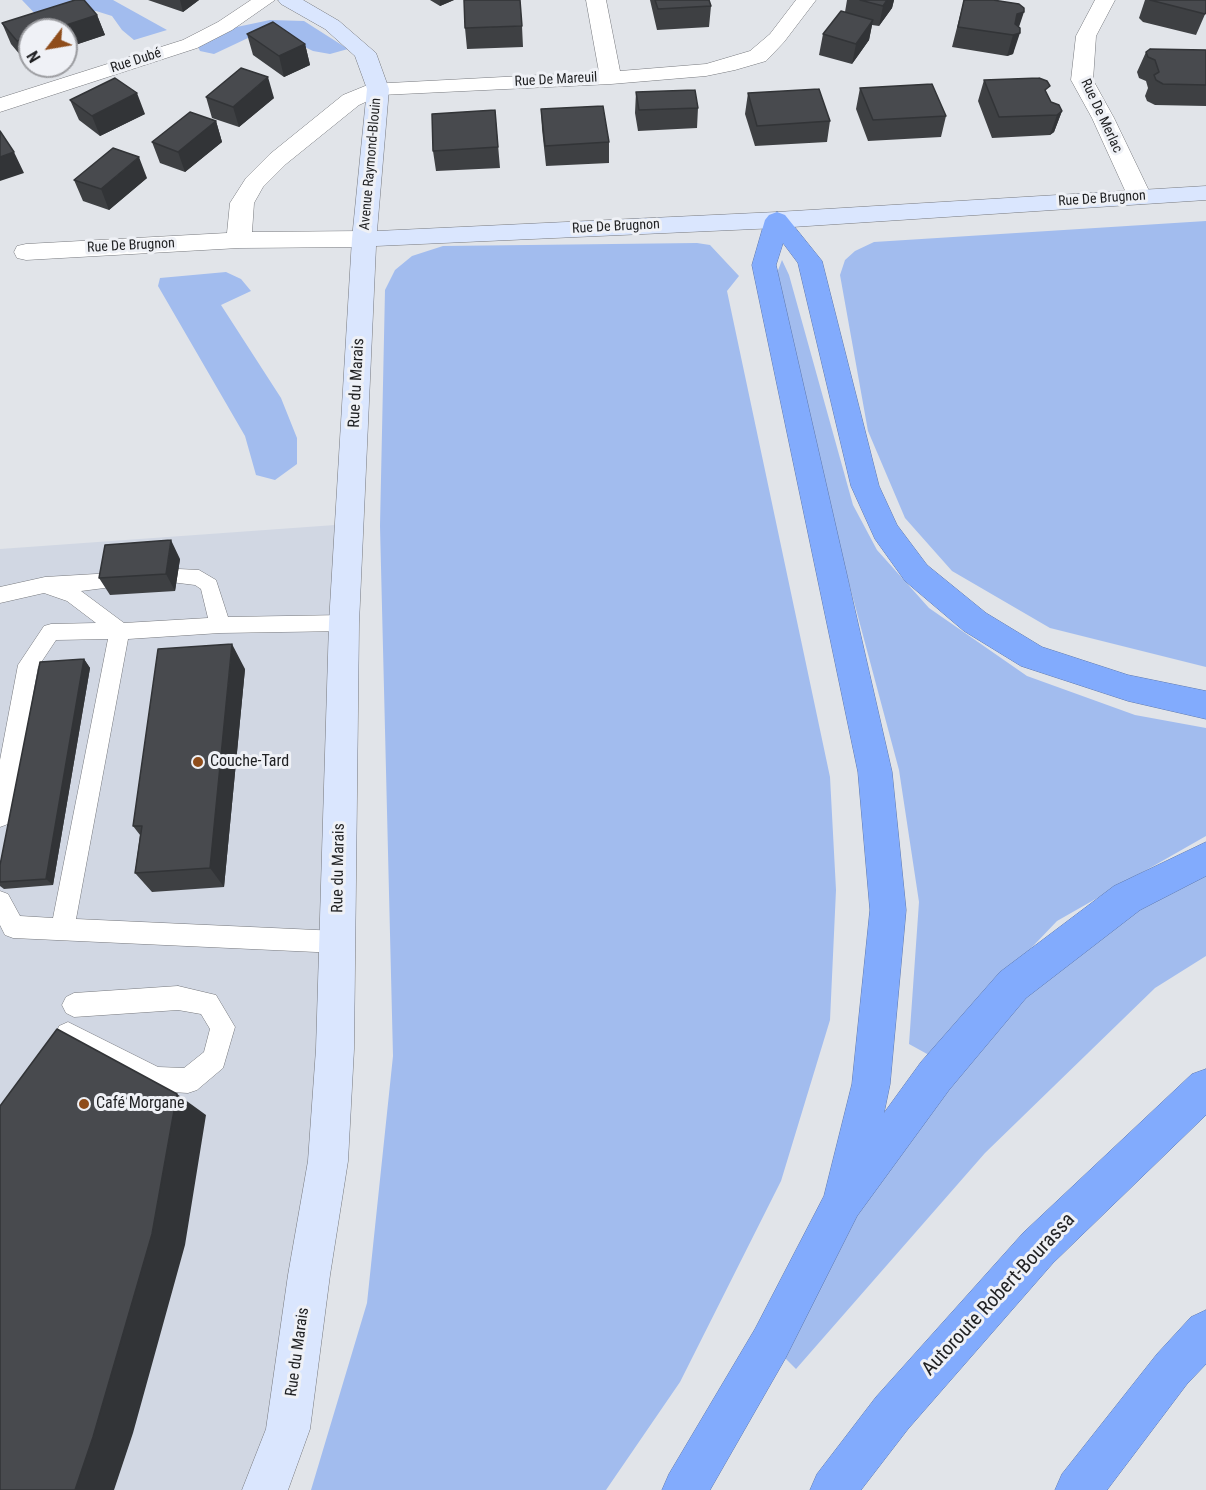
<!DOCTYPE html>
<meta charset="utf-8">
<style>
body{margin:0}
#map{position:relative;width:1206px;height:1490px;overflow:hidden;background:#e1e4e9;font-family:"Roboto Condensed",sans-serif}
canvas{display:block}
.north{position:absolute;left:18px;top:18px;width:60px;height:60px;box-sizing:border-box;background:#eff1f6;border:2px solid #9c9da1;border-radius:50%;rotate:239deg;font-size:16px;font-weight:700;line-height:24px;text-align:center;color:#1f2022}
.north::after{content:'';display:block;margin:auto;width:21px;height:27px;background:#8f4d1b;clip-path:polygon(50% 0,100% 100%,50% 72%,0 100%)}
</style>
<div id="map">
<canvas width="1206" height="1490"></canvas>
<div class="north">N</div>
</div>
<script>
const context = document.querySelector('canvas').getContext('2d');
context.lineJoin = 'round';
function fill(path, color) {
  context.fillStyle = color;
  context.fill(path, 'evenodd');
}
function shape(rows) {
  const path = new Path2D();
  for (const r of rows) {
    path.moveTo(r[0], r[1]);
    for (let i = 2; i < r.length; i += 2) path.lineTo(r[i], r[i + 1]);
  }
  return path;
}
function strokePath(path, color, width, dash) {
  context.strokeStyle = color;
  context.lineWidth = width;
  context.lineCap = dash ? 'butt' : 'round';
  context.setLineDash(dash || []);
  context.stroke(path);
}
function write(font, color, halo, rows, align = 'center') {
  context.font = font + ' "Roboto Condensed",sans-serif';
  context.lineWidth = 6;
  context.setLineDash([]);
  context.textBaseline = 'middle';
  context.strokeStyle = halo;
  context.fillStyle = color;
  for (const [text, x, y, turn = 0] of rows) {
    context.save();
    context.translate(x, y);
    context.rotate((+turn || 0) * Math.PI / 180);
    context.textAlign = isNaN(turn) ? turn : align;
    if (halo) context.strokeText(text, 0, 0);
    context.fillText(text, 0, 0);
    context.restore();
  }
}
const built = shape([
 [349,524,338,942,265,1490,0,1490,0,549]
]);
const green = shape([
 [22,0,113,0,167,30,134,40,122,30,112,16,96,11,83,12,42,21],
 [270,20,304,21,348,49,330,54,313,51,282,36,248,38,214,54,200,51,198,47,232,28],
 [1206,221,1206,667,1050,628,952,571,905,518,868,431,840,275,845,260,855,251,874,242],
 [697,243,710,245,739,276,727,291,830,777,836,890,830,1020,781,1181,680,1382,606,1490,311,1490,367,1303,393,1056,380,526,385,290,395,270,412,256,443,246],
 [782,260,789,275,853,505,877,550,929,608,1027,676,1135,715,1206,728,1206,836,1057,921,929,1055,909,1044,919,902,899,770,838,542,777,273],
 [226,272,241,279,251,291,221,305,281,398,297,438,297,464,275,480,256,475,245,436,158,286,160,278],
 [1206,872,1206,956,1155,988,985,1153,796,1369,769,1342,1003,1003,1134,908]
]);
const lane = shape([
 [178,569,199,570,216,580,228,617,344,615,351,617,354,623,351,629,344,631,220,633,128,639,76,919,338,931,346,934,350,942,346,950,338,953,13,938,5,935,0,925,0,891,8,894,20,916,53,918,108,639,56,640,38,667,11,817,8,824,0,827,0,760,18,665,44,626,51,624,96,623,67,601,44,593,0,603,0,587,45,577,113,573,120,576,123,581,120,586,81,591,124,623,208,618,201,589,195,585,171,582,168,577,171,572,178,569],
 [178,986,216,995,235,1027,223,1068,197,1090,188,1093,156,1091,59,1042,56,1034,59,1026,68,1022,158,1067,184,1068,204,1052,210,1029,201,1014,178,1010,74,1017,66,1013,62,1005,66,997,74,993,178,986]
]);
const street = shape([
 [251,0,275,0,232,30,197,48,0,112,0,98,183,40,218,22,251,0],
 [586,0,606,0,620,71,706,64,750,51,770,34,796,0,816,0,784,42,766,61,735,70,706,76,611,84,381,95,359,105,286,164,263,187,254,203,252,232,364,231,373,233,376,239,373,245,364,247,239,248,26,260,17,258,14,252,17,246,26,244,227,233,230,203,246,178,270,154,343,95,370,84,599,72,586,0],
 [1095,0,1115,0,1096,36,1093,80,1114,118,1152,197,1148,202,1140,204,1132,202,1128,197,1092,118,1071,80,1076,36,1095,0]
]);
const secondary = shape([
 [278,0,303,0,339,21,376,53,389,89,377,231,777,212,1206,186,1206,200,777,228,376,246,359,623,354,1049,348,1161,330,1275,310,1429,288,1490,242,1490,266,1429,288,1275,308,1161,316,1049,329,623,352,239,367,89,355,56,325,29,281,4,278,0]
]);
const highway = shape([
 [777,212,785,215,822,261,879,486,897,525,927,565,986,613,1042,647,1128,675,1206,691,1206,719,1128,701,1021,666,964,631,905,581,875,539,851,486,798,263,783,243,776,265,892,772,906,910,890,1084,884,1113,921,1062,1000,972,1114,886,1206,842,1206,876,1140,910,1026,998,949,1090,857,1216,785,1359,710,1490,662,1490,669,1474,755,1329,824,1196,852,1084,870,910,858,772,752,265,765,220,769,215,777,212],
 [1206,1069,1206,1115,1053,1263,908,1429,861,1490,810,1490,817,1474,876,1397,1023,1233,1192,1074,1206,1069],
 [1206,1310,1206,1364,1187,1384,1107,1490,1055,1490,1062,1474,1157,1354,1191,1317,1206,1310]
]);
const wall = shape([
 [148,0,199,0,183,12],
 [430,0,454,0,440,6],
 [650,0,709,0,711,6,709,27,657,30],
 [847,0,894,0,892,8,879,26,872,25,869,40,852,64,819,55,823,34,845,12],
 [964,0,1019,27,1013,54,1007,56,952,47],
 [1145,0,1206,0,1206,12,1196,35,1143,22,1139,18],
 [97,15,105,35,66,48,66,30,30,30,30,60,26,62,11,44,2,23],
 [522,26,523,47,467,49,465,28],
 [247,34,305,44,310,65,284,77,253,55],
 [1206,50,1206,106,1155,105,1147,101,1145,96,1148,88,1146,81,1139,78,1137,72,1146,52],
 [984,80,1047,94,1051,102,1062,111,1054,132,1050,135,992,138,978,101],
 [860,88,946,116,941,137,868,141,856,109],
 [636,92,698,108,697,128,638,131,635,113],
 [748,93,830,121,827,142,755,146,745,114],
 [206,97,274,98,239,127,212,118],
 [70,100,145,114,100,136,79,120],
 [541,109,609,142,609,163,546,166,542,129],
 [495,110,500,168,436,171,433,151],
 [216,121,222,142,185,172,160,163,152,142],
 [147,178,109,210,83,201,74,180],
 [180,559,175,591,110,595,99,578],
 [84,659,90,668,53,885,4,889,0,886,0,865],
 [245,669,224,887,152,892,135,873,140,835,133,826]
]);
const shadedWall = shape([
 [180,0,199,0,183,12],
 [440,0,454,0,440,6],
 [887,0,894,0,892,8,879,26,883,6],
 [1024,12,1017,33,1011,35,1017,14],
 [97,15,105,35,66,48,66,30,51,30],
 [873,20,869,40,852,64,856,44],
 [1020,33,1013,54,1007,56,1013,35],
 [30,37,30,60,26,62,17,41],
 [305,44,310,65,284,77,279,56],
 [268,77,274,98,239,127,233,107],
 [137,93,145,114,100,136,92,116],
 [1062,111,1054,132,1050,135,1057,115],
 [216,121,222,142,185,172,178,152],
 [14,152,24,173,0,181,0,157],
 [139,157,147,178,109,210,101,189],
 [171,540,180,559,175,591,166,574],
 [232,644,245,669,224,887,210,868],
 [84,659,90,668,53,885,46,879],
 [177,1094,206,1115,185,1245,133,1433,114,1490,75,1490]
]);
const building = shape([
 [75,0,84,0,97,15,51,30,30,30,30,37,17,41,2,23,75,0],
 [464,0,520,0,522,26,465,28,464,0],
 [655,0,709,0,711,6,658,9,655,0],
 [860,0,887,0,883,6,860,0],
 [964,0,993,0,1019,4,1024,8,1024,12,1017,14,1015,24,1020,28,1020,33,1013,35,958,27,964,0],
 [1150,0,1206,0,1206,12,1205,14,1150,0],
 [841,11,873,20,856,44,823,34,841,11],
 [273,22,305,44,279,56,247,34,273,22],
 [1150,49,1206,50,1206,85,1163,84,1156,80,1154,75,1159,72,1155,60,1148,57,1146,52,1150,49],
 [241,68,268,77,233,107,206,97,241,68],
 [115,78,137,93,92,116,70,100,115,78],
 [1039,78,1047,81,1050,86,1045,90,1051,102,1059,105,1062,111,1057,115,999,117,984,80,1039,78],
 [932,84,946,116,873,120,860,88,932,84],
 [819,89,830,121,757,126,748,93,819,89],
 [695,90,698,108,639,110,636,92,695,90],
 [603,106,609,142,545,146,541,109,603,106],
 [495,110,498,147,433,151,432,114,495,110],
 [190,112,216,121,178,152,152,142,190,112],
 [0,131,14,152,0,157,0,131],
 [113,148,139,157,101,189,74,180,113,148],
 [171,540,166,574,99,578,105,545,171,540],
 [232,644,210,868,135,873,142,826,133,826,158,649,232,644],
 [84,659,46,879,0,882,0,865,40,662,84,659],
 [57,1029,177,1094,152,1234,93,1437,75,1490,0,1490,0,1106,57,1029]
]);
const markers = [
 [198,762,6,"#8f4d1b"],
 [84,1104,6,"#8f4d1b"]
];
const farStreetnames = [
 ["Rue Dubé",136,61,-18],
 ["Rue De Mareuil",556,80,-3],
 ["Rue De Merlac",1101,116,65],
 ["Avenue Raymond-Blouin",371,164,-85],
 ["Rue De Brugnon",1102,199,-4],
 ["Rue De Brugnon",616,227,-3],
 ["Rue De Brugnon",131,246,-3]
];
const streetNames = [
 ["Rue du Marais",357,383,-87],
 ["Rue du Marais",339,868,-89],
 ["Rue du Marais",298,1352,-82]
];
const poiNames = [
 ["Couche-Tard",210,762],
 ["Café Morgane",96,1104]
];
const nearStreetnames = [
 ["Autoroute Robert-Bourassa",999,1295,-47]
];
fill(built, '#d1d7e3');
fill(green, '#a2bcee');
strokePath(lane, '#77797e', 1);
strokePath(street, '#77797e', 1);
strokePath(secondary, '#77797e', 1);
strokePath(highway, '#5f7ab0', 1);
fill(lane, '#fff');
fill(street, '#fff');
fill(secondary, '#dae6fe');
fill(highway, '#82abfd');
fill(wall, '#3e4043');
fill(shadedWall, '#323437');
fill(building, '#484a4e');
strokePath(building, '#323437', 1.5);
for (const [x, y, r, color] of markers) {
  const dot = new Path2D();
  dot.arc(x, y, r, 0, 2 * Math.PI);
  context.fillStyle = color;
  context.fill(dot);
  strokePath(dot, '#eff1f6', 2);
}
write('14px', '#1f2022', '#eff1f6', farStreetnames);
write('16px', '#1f2022', '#eff1f6', streetNames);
write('16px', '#1f2022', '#eff1f6', poiNames, 'left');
write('20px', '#1f2022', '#eff1f6', nearStreetnames);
</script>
